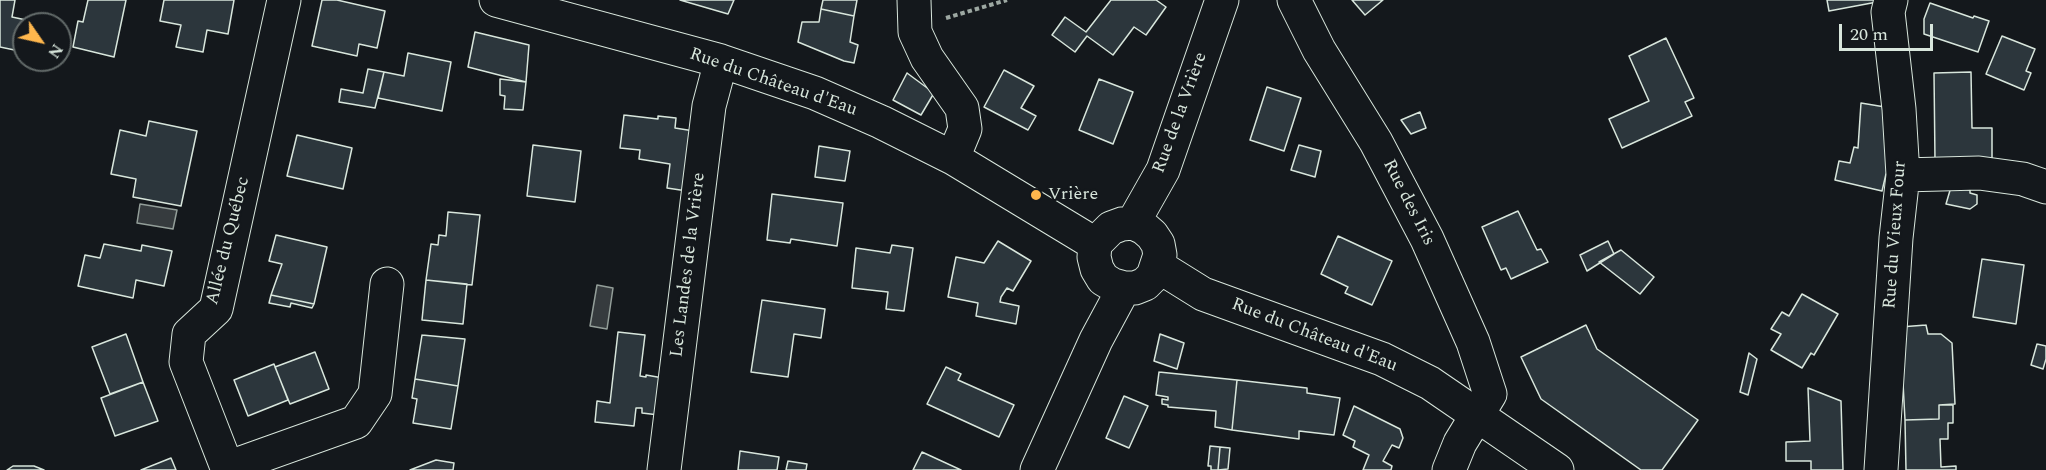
<!DOCTYPE html>
<meta charset="utf-8">
<style>
body{margin:0}
#map{position:relative;width:2046px;height:470px;overflow:hidden;background:#14181c;font-family:Spectral,serif}
canvas{display:block}
.north{position:absolute;left:12px;top:12px;width:60px;height:60px;box-sizing:border-box;background:#14181c;border:2px solid #626a69;border-radius:50%;rotate:124deg;font-size:16px;font-weight:700;line-height:24px;text-align:center;color:#d8e6dc}
.north::after{content:'';display:block;margin:auto;width:21px;height:27px;background:#ffb74d;clip-path:polygon(50% 0,100% 100%,50% 72%,0 100%)}
.scale{position:absolute;left:1839px;top:24px;width:94px;height:27px;box-sizing:border-box;border:3px solid #d8e6dc;border-top:0;padding-left:8px;font-size:18px;line-height:21px;white-space:nowrap;color:#d8e6dc;-webkit-text-stroke:4px #14181c;paint-order:stroke}
</style>
<div id="map">
<canvas width="2046" height="470"></canvas>
<div class="north">N</div>
<div class="scale">20 m</div>
</div>
<script>
const context = document.querySelector('canvas').getContext('2d');
context.lineJoin = 'round';
function fill(path, color) {
  context.fillStyle = color;
  context.fill(path, 'evenodd');
}
function shape(rows) {
  const path = new Path2D();
  for (const r of rows) {
    path.moveTo(r[0], r[1]);
    for (let i = 2; i < r.length; i += 2) path.lineTo(r[i], r[i + 1]);
  }
  return path;
}
function strokePath(path, color, width, dash) {
  context.strokeStyle = color;
  context.lineWidth = width;
  context.lineCap = dash ? 'butt' : 'round';
  context.setLineDash(dash || []);
  context.stroke(path);
}
function write(font, color, halo, rows, align = 'center') {
  context.font = font + ' Spectral,serif';
  context.lineWidth = 4.5;
  context.setLineDash([]);
  context.textBaseline = 'middle';
  context.strokeStyle = halo;
  context.fillStyle = color;
  for (const [text, x, y, turn = 0] of rows) {
    context.save();
    context.translate(x, y);
    context.rotate((+turn || 0) * Math.PI / 180);
    context.textAlign = isNaN(turn) ? turn : align;
    if (halo) context.strokeText(text, 0, 0);
    context.fillText(text, 0, 0);
    context.restore();
  }
}
const water = shape([
 [140,204,177,210,173,229,137,223,140,204],
 [597,285,613,288,607,329,590,326,597,285]
]);
const building = shape([
 [0,0,15,0,12,17,31,21,30,24,24,24,24,52,0,47,0,0],
 [88,0,126,0,114,57,73,47,78,21,83,22,88,0],
 [164,0,234,0,228,34,207,30,203,52,176,47,181,25,160,21,164,0],
 [322,0,337,0,385,11,377,48,359,44,357,56,312,46,322,0],
 [680,0,734,0,728,14,680,0],
 [823,0,857,0,854,16,821,9,823,0],
 [1111,0,1156,0,1166,7,1146,35,1134,27,1113,55,1087,36,1075,52,1052,35,1065,17,1086,32,1111,0],
 [1352,0,1383,0,1365,15,1352,0],
 [1827,0,1877,0,1877,2,1829,11,1827,0],
 [1930,3,1973,18,1974,16,1989,21,1978,52,1924,34,1924,19,1930,3],
 [821,9,854,16,850,42,858,45,854,63,844,61,798,42,802,22,819,22,821,9],
 [475,32,529,45,526,82,468,67,475,32],
 [2002,36,2035,49,2026,71,2031,73,2024,90,1986,74,2002,36],
 [1666,38,1694,98,1685,102,1692,116,1622,148,1609,119,1649,101,1629,56,1666,38],
 [408,53,451,62,442,111,378,98,384,72,404,76,408,53],
 [368,69,384,72,375,108,339,102,341,89,363,93,368,69],
 [1004,70,1034,86,1021,108,1036,116,1028,130,984,107,1004,70],
 [1971,72,1972,128,1992,128,1992,160,1935,161,1934,73,1971,72],
 [907,73,934,93,921,115,893,100,907,73],
 [500,79,526,82,523,110,504,109,505,96,500,95,500,79],
 [1099,79,1133,92,1113,144,1079,130,1099,79],
 [1267,87,1301,98,1284,151,1250,140,1267,87],
 [1861,103,1885,107,1889,174,1886,174,1882,191,1835,180,1839,161,1850,163,1854,147,1858,148,1861,103],
 [1420,112,1426,128,1411,134,1401,120,1420,112],
 [624,115,658,119,658,116,676,118,675,128,694,131,687,191,667,188,670,164,639,159,640,150,620,148,624,115],
 [149,121,197,131,181,206,133,197,136,179,111,174,120,130,146,136,149,121],
 [297,135,352,148,343,189,287,176,297,135],
 [533,145,581,151,575,202,527,196,533,145],
 [1299,145,1321,151,1315,177,1291,170,1299,145],
 [819,146,850,151,845,181,815,177,819,146],
 [1951,187,1970,190,1970,193,1977,195,1977,204,1970,209,1946,204,1951,187],
 [772,194,843,203,837,246,791,239,790,243,767,240,772,194],
 [1518,211,1537,250,1541,249,1548,262,1511,279,1506,268,1501,270,1482,227,1518,211],
 [448,212,480,215,472,285,426,280,431,244,438,245,439,235,446,236,448,212],
 [276,235,327,247,314,304,271,295,282,264,269,261,276,235],
 [1338,236,1392,261,1372,305,1345,293,1348,287,1321,274,1338,236],
 [998,241,1031,261,1013,291,1007,288,1001,297,1000,302,1019,306,1016,324,976,316,978,303,948,297,956,257,984,263,998,241],
 [1608,241,1614,254,1587,271,1580,255,1608,241],
 [104,244,141,251,142,245,172,251,164,286,136,280,133,298,78,286,85,255,100,258,104,244],
 [892,245,913,248,904,311,886,309,888,292,852,288,856,248,890,253,892,245],
 [1621,250,1654,277,1640,294,1599,262,1621,250],
 [1982,259,2024,265,2016,324,1973,317,1982,259],
 [426,280,467,284,463,324,422,320,426,280],
 [1802,294,1838,314,1814,355,1811,353,1802,368,1771,350,1781,334,1771,329,1782,312,1789,316,1802,294],
 [271,295,314,304,312,308,291,303,290,307,269,303,271,295],
 [762,300,825,309,821,338,794,334,788,377,751,372,762,300],
 [1586,325,1597,349,1698,420,1662,470,1641,470,1541,399,1521,357,1586,325],
 [1926,325,1928,334,1941,334,1952,343,1955,404,1939,405,1939,419,1905,420,1900,327,1926,325],
 [618,332,645,335,640,376,646,377,646,375,663,378,659,415,642,413,642,408,636,408,634,426,595,422,597,401,610,403,618,332],
 [126,334,143,382,110,394,92,347,126,334],
 [1160,334,1184,343,1177,369,1154,361,1160,334],
 [422,335,465,339,458,386,415,379,422,335],
 [2037,344,2046,346,2046,359,2043,369,2031,365,2037,344],
 [315,352,329,389,290,404,275,367,315,352],
 [1749,353,1757,359,1748,395,1740,392,1749,353],
 [274,364,288,400,248,416,234,380,274,364],
 [946,367,961,374,958,380,1014,405,999,437,927,404,946,367],
 [1159,372,1237,380,1232,430,1215,427,1216,411,1168,407,1168,405,1162,404,1162,399,1168,400,1168,397,1156,395,1159,372],
 [415,379,458,386,451,429,413,423,417,399,412,398,415,379],
 [1237,380,1307,388,1307,393,1340,398,1334,435,1299,431,1299,439,1232,430,1237,380],
 [143,382,158,421,115,436,101,398,143,382],
 [1808,388,1841,401,1843,470,1811,470,1811,461,1786,461,1786,442,1810,441,1808,388],
 [1124,396,1148,406,1129,448,1106,438,1124,396],
 [1939,405,1953,405,1953,423,1948,423,1948,439,1940,439,1941,467,1956,466,1956,470,1906,470,1905,420,1939,419,1939,405],
 [1354,406,1400,429,1403,438,1399,448,1392,445,1383,461,1392,466,1391,470,1363,470,1369,455,1353,447,1355,441,1343,435,1354,406],
 [1210,446,1220,447,1218,470,1211,470,1211,466,1208,466,1210,446],
 [1220,447,1230,448,1228,469,1218,470,1220,447],
 [740,451,779,457,777,470,738,470,740,451],
 [922,452,961,470,913,470,922,452],
 [171,458,176,470,141,470,171,458],
 [436,460,454,463,453,470,410,470,436,460],
 [788,461,807,464,806,470,786,470,788,461],
 [13,466,34,466,44,470,7,470,13,466]
]);
const path = shape([
 [946,18,1007,0]
]);
const minor = shape([
 [496,0,721,61,815,93,881,122,953,158,1095,244],
 [914,0,915,32,927,58,962,108,965,129,953,158],
 [1294,0,1319,50,1376,142,1427,239,1473,342,1490,394,1460,443,1449,470],
 [1903,175,1979,173,2023,179,2046,187],
 [1133,223,1163,170,1222,0],
 [1133,223,1144,228,1152,235,1158,244,1160,255,1153,276,1145,284,1135,288,1124,288,1113,285,1103,279,1097,269,1094,257,1095,244,1111,228,1122,224,1133,223],
 [1158,266,1203,294,1382,359,1430,383,1557,470],
 [227,468,356,422,375,394,387,284],
 [228,470,186,362,189,334,216,309,284,0],
 [664,470,709,106,721,61],
 [1037,470,1096,340,1124,288],
 [1881,470,1896,238,1903,175,1899,109,1888,12,1891,0]
]);
const markers = [
 [1036,195,6,"#ffb74d"]
];
const streetNames = [
 ["Rue du Château d'Eau",773,83,19],
 ["Rue de la Vrière",1181,113,-70],
 ["Rue des Iris",1408,203,63],
 ["Rue du Vieux Four",1896,235,-86],
 ["Allée du Québec",229,241,-76],
 ["Les Landes de la Vrière",689,265,-83],
 ["Rue du Château d'Eau",1314,336,21]
];
const poiNames = [
 ["Vrière",1048,195]
];
fill(water, '#363b3e');
strokePath(water, '#939e99', 1.5);
fill(building, '#2c363c');
strokePath(building, '#d8e6dc', 1.5);
strokePath(minor, '#d8e6dc', 35);
strokePath(path, '#9da8a2', 4, [4.5, 3]);
strokePath(minor, '#14181c', 33);
for (const [x, y, r, color] of markers) {
  const dot = new Path2D();
  dot.arc(x, y, r, 0, 2 * Math.PI);
  context.fillStyle = color;
  context.fill(dot);
  strokePath(dot, '#14181c', 2);
}
write('18px', '#d8e6dc', '#14181c', streetNames);
write('18px', '#d8e6dc', '#14181c', poiNames, 'left');
</script>
